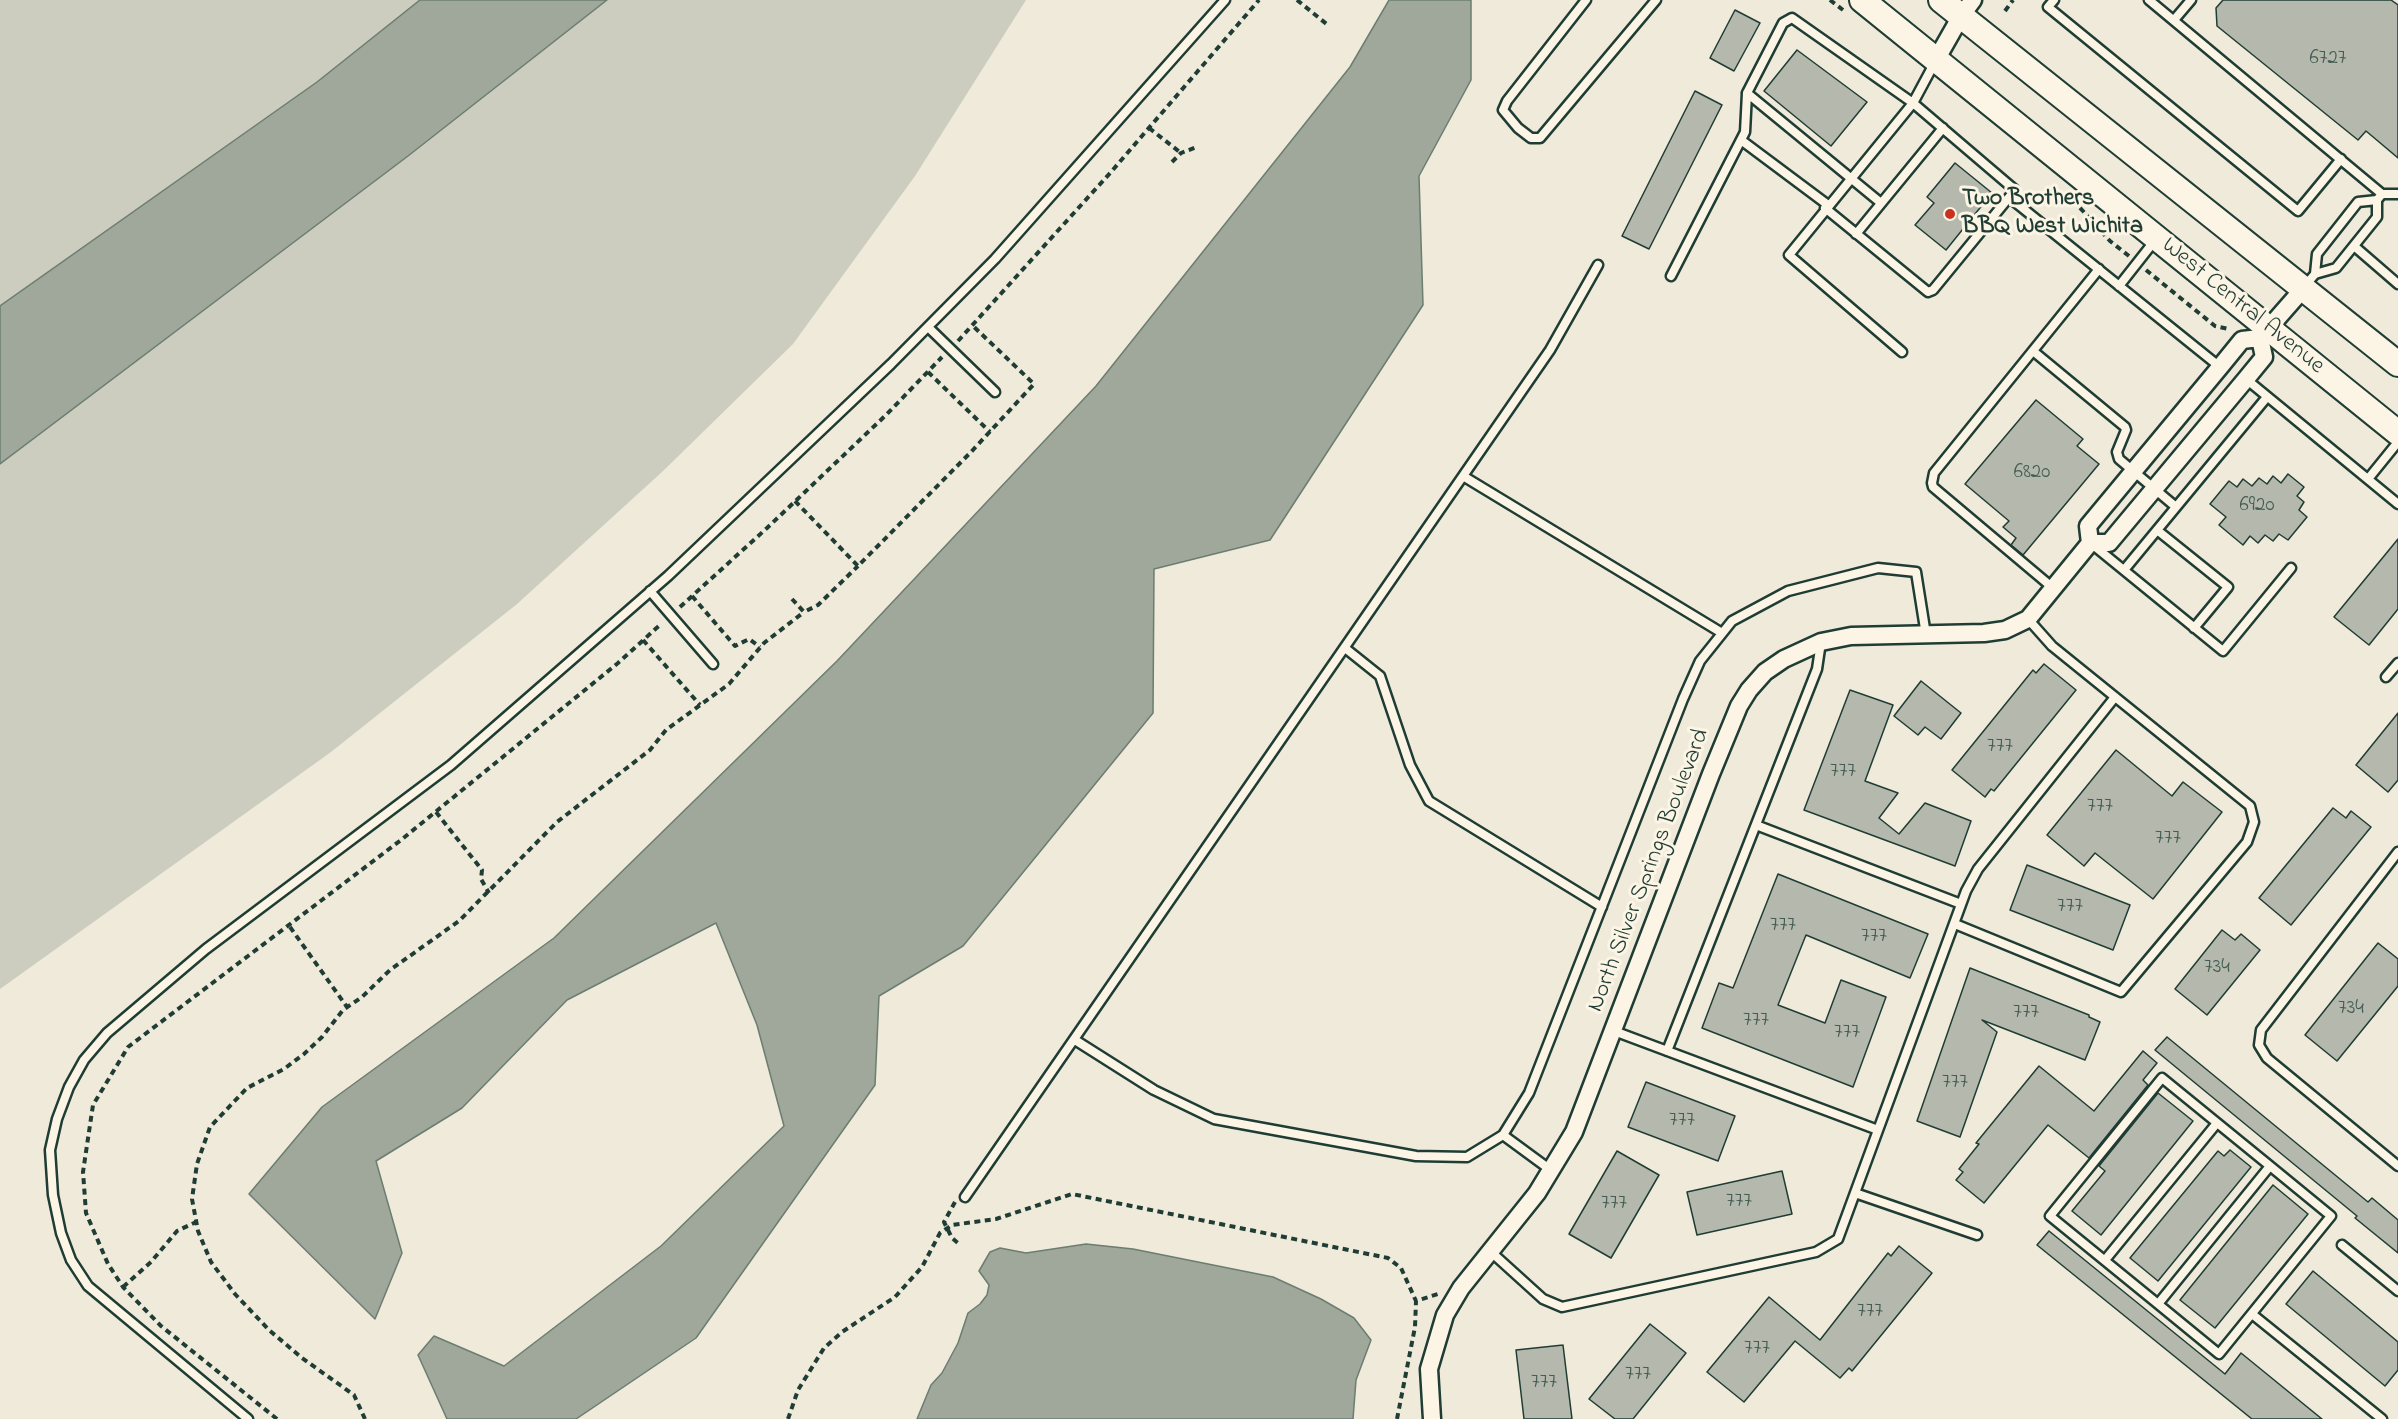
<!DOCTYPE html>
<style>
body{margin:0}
canvas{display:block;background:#efeada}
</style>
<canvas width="2398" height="1419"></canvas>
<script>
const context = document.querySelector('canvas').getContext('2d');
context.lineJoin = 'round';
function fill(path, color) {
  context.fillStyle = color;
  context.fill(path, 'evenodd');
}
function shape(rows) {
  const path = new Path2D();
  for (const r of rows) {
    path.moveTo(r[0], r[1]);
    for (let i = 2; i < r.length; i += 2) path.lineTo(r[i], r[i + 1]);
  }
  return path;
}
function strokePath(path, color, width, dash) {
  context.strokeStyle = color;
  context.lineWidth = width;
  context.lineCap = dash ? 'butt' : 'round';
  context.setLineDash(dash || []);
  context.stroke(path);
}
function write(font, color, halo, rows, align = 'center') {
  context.font = font + ' "Indie Flower",sans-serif';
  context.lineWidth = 6;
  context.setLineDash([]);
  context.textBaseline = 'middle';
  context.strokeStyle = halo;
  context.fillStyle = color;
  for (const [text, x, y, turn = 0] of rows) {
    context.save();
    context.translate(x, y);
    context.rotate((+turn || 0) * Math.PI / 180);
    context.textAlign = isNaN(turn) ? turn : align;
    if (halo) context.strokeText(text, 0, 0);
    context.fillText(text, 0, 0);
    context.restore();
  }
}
const green = shape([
 [0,0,1026,0,915,176,793,344,662,472,517,604,331,752,0,989]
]);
const water = shape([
 [420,0,607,0,408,156,0,464,0,306,317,82,420,0],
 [1389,0,1471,0,1471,80,1419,176,1423,305,1270,540,1154,569,1153,713,963,946,879,996,875,1085,696,1338,576,1419,447,1419,418,1355,434,1336,504,1366,661,1246,784,1126,757,1025,716,923,567,1000,462,1108,376,1161,402,1253,375,1319,249,1194,322,1107,554,938,837,661,1096,386,1350,67,1389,0],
 [1086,1244,1133,1249,1273,1277,1321,1299,1354,1318,1371,1340,1356,1380,1353,1419,917,1419,931,1385,942,1373,958,1343,968,1313,980,1304,987,1295,989,1285,979,1271,990,1252,1000,1248,1026,1253,1086,1244]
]);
const building = shape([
 [2223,0,2391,0,2398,5,2398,158,2366,131,2358,140,2217,26,2216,8,2223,0],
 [1735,10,1760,23,1734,71,1710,58,1735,10],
 [1797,50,1867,102,1831,146,1764,91,1797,50],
 [1695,91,1722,105,1649,249,1622,236,1695,91],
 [1955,163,1992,193,1946,250,1915,225,1934,203,1927,197,1955,163],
 [2036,400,2083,439,2077,446,2099,464,2023,555,2011,545,2016,538,2003,527,2009,521,1965,484,2036,400],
 [2288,474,2304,487,2297,496,2304,502,2299,510,2307,517,2288,540,2279,534,2273,541,2265,535,2258,543,2250,536,2243,545,2219,525,2226,517,2210,504,2229,481,2237,487,2243,479,2252,486,2259,478,2267,484,2273,476,2281,483,2288,474],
 [2398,539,2398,609,2369,645,2334,617,2398,539],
 [2044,664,2076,690,1994,791,1991,789,1985,797,1952,770,2033,670,2036,673,2044,664],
 [1921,681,1961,713,1941,739,1925,727,1918,735,1894,716,1921,681],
 [1850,690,1893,705,1865,781,1898,793,1879,818,1899,834,1925,803,1971,821,1955,866,1804,810,1850,690],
 [2398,713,2398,780,2388,792,2356,765,2398,713],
 [2116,750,2172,796,2183,782,2222,812,2153,899,2095,853,2084,866,2047,835,2116,750],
 [2333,808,2346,818,2351,811,2371,827,2291,925,2259,898,2333,808],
 [2027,865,2130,905,2113,950,2010,910,2027,865],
 [1778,874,1928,934,1910,978,1806,935,1778,1005,1825,1023,1841,980,1886,997,1853,1087,1702,1028,1719,983,1733,988,1778,874],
 [2222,930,2235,940,2241,934,2260,950,2207,1015,2175,989,2222,930],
 [2378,943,2398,959,2398,986,2337,1061,2305,1035,2378,943],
 [1970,968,2089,1015,2089,1017,2100,1022,2085,1060,1982,1020,1997,1032,1960,1137,1917,1121,1970,968],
 [2167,1037,2368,1202,2372,1198,2398,1220,2398,1253,2355,1218,2357,1216,2155,1050,2167,1037],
 [2143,1051,2157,1063,2143,1080,2148,1085,2089,1158,2048,1125,1984,1203,1956,1180,1963,1172,1959,1169,1979,1144,1976,1143,2039,1066,2094,1111,2143,1051],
 [1646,1082,1735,1116,1718,1161,1628,1127,1646,1082],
 [2158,1093,2193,1121,2101,1235,2072,1211,2105,1171,2099,1166,2158,1093],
 [2230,1150,2251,1167,2158,1281,2130,1258,2218,1151,2224,1156,2230,1150],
 [1617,1151,1659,1175,1611,1258,1569,1234,1617,1151],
 [1782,1171,1792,1214,1697,1235,1687,1192,1782,1171],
 [2273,1185,2308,1214,2215,1328,2180,1300,2273,1185],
 [2049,1231,2225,1374,2241,1353,2322,1419,2252,1419,2037,1245,2049,1231],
 [1899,1246,1932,1273,1852,1371,1849,1368,1840,1378,1795,1341,1744,1402,1707,1372,1769,1297,1820,1340,1888,1253,1891,1256,1899,1246],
 [2313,1271,2398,1342,2398,1370,2385,1386,2286,1304,2313,1271],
 [1650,1324,1686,1353,1633,1419,1615,1419,1589,1399,1650,1324],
 [1563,1345,1572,1419,1524,1419,1516,1350,1563,1345]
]);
const path = shape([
 [1297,0,1329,26],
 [1830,0,1843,10],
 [2005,11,2013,0],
 [1149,128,1181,153],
 [1172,162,1181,153,1197,147],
 [2073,200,2110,241,2129,256],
 [2146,270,2215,326,2229,329],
 [958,341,1111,172,1259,0],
 [928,372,990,432],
 [795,501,858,566,971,452,1034,384,973,326],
 [692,596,735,646,749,639,760,647],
 [792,599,804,612,818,605,858,566],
 [680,607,767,528,886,415,942,357],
 [643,640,700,705],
 [436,812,482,870,481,879,489,893],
 [290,927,347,1007],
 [955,1202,944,1222,952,1238,959,1244],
 [123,1287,151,1262,177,1231,196,1222],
 [277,1419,161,1326,123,1287,108,1264,86,1213,83,1172,93,1105,128,1047,401,840,618,663,661,624],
 [365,1419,354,1395,302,1358,269,1330,235,1294,211,1262,198,1231,192,1199,197,1164,210,1127,247,1088,284,1069,304,1054,322,1037,343,1010,362,997,390,970,459,921,557,822,650,750,666,730,729,684,764,643,804,612],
 [788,1419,798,1390,824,1348,842,1332,895,1297,922,1267,940,1233,952,1225,996,1219,1072,1194,1388,1258,1401,1268,1416,1301,1438,1294],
 [1397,1419,1415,1327,1416,1301]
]);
const lane = shape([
 [1586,0,1507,101,1503,110,1518,128,1531,138,1540,138,1656,0],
 [2054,0,2048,7,2298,211,2341,159],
 [2149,0,2382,194,2377,200,2377,217,2336,268,2315,274,2304,287],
 [2174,20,2191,0],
 [1741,140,1828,205],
 [2382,194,2398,194],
 [2010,198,2220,367],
 [1825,208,1928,292,1933,290,2015,190,1913,103,1792,18,1783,23,1747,93,1881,203],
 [1856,234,1943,128],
 [2354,246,2398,284],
 [2315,274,2317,254,2358,202,2377,200],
 [1671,276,1745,132,1747,93],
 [2119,286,2156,239],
 [928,327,995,392],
 [2033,351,2125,427,2126,430,2117,452,2119,459,2176,507],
 [1902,352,1789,255,1913,103,1935,62],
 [2246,379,2398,504],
 [1463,476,1722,633],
 [2368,479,2398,442],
 [2157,530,2228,587,2194,628],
 [2093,545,2223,651,2291,568],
 [2124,570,2267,397],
 [2053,588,1933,487,1932,483,1934,473,2099,269],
 [650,591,713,664],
 [1345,648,1380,676,1410,765,1429,801,1602,907],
 [2386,677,2398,663],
 [1756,825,1961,904],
 [2398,852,2261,1030,2259,1045,2267,1058,2398,1166],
 [1955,924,2121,992,2247,842,2254,822,2250,806,2052,646,2028,619],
 [1614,1031,1878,1130],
 [1075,1040,1154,1090,1214,1119,1416,1156,1467,1157,1503,1135,1529,1093,1683,699,1700,661,1732,621,1788,591,1878,568,1916,572,1926,635],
 [1667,1051,1817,669,1821,642],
 [1503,1135,1552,1171],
 [2270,1166,2331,1216,2219,1354,2158,1304,2270,1166],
 [1855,1193,1977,1235],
 [965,1197,1550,350,1598,265],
 [2342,1245,2398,1291],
 [1490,1251,1543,1299,1562,1307,1816,1252,1838,1239,1966,891,1978,869,2115,697],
 [2105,1260,2217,1123],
 [2158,1304,2050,1216,2162,1078,2270,1166],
 [2252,1314,2382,1419],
 [248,1419,88,1286,71,1260,61,1233,53,1195,50,1150,57,1119,69,1087,84,1060,107,1033,206,949,451,765,668,576,891,364,995,259,1225,0]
]);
const street = shape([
 [1936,60,1961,16,1973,0],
 [2090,543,2109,543,2246,379,2264,357,2260,338],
 [1432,1419,1429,1369,1445,1315,1461,1288,1537,1193,1574,1132,1711,774,1739,706,1749,690,1765,672,1784,659,1821,642,1851,636,1984,633,2005,630,2028,619,2090,543,2088,526,2220,367,2242,340,2260,338,2303,289]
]);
const secondary = shape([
 [1862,0,2398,433],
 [1941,0,2398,364]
]);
const markers = [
 [1950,214,6,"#c8321e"]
];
const numberNames = [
 ["6727",2328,60],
 ["6820",2032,474],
 ["6920",2257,507],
 ["777",2000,748],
 ["777",1843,773],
 ["777",2100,808],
 ["777",2168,840],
 ["777",2070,908],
 ["777",1783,927],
 ["777",1874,938],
 ["734",2217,969],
 ["734",2351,1010],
 ["777",2026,1014],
 ["777",1756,1022],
 ["777",1847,1034],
 ["777",1955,1084],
 ["777",1682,1122],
 ["777",1739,1203],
 ["777",1614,1205],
 ["777",1870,1313],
 ["777",1757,1350],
 ["777",1638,1376],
 ["777",1544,1384]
];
const poiNames = [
 ["Two Brothers",1962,200],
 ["BBQ West Wichita",1962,228]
];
const streetNames = [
 ["West Central Avenue",2242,307,39],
 ["North Silver Springs Boulevard",1650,871,-69]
];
fill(green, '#cccdbf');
fill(water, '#9fa89a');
strokePath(water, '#6c7d71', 1.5);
fill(building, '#b5b9ad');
strokePath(building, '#1f3d34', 1.5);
strokePath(lane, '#1f3d34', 13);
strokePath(street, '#1f3d34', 21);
strokePath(secondary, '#1f3d34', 28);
strokePath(path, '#1f3d34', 4, [6, 4.5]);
strokePath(lane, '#fcf5e5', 8);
strokePath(street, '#fcf5e5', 16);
strokePath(secondary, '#fcf5e5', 24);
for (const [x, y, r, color] of markers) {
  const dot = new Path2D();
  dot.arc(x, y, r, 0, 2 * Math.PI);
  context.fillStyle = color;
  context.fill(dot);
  strokePath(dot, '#fcf5e5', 2);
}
write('21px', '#445c52', null, numberNames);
write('bold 24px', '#1f3d34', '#fcf5e5', poiNames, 'left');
write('24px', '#1f3d34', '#fcf5e5', streetNames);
</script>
